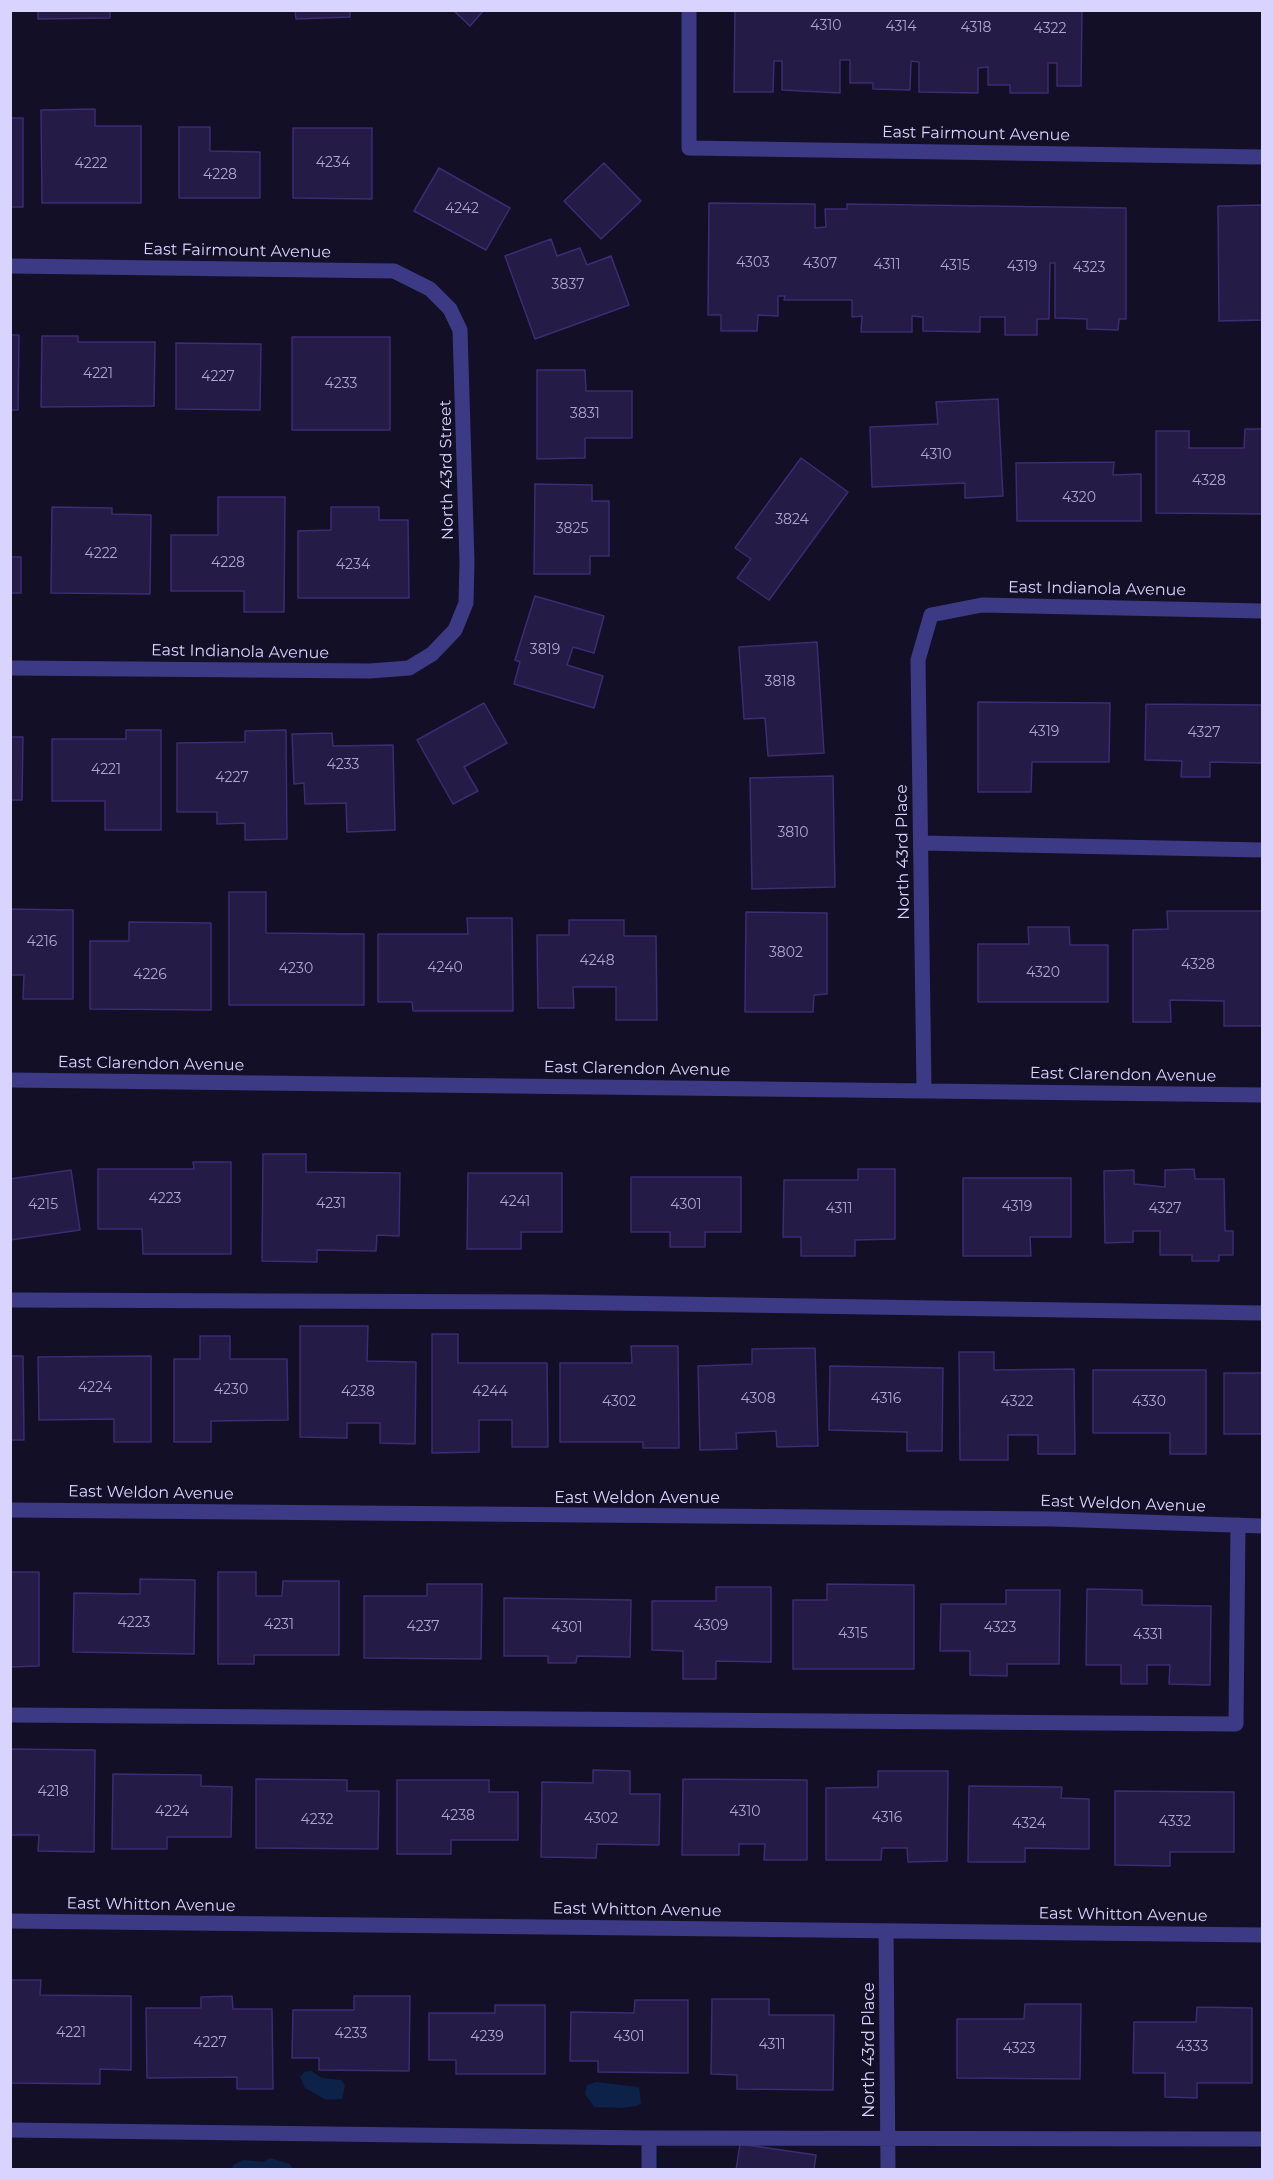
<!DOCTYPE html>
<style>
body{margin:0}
#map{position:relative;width:1273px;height:2180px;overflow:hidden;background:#130f26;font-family:Montserrat,sans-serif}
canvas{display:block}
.frame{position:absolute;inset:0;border:12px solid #d9d4ff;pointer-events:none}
</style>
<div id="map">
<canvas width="1273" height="2180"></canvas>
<div class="frame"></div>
</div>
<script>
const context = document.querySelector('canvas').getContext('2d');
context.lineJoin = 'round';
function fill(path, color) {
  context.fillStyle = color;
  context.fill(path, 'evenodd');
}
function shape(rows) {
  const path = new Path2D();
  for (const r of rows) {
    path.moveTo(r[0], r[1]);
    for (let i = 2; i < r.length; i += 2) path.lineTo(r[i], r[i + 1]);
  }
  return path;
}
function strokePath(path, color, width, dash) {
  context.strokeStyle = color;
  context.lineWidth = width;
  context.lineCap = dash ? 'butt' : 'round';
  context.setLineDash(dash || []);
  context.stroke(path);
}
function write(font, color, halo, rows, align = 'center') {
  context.font = font + ' Montserrat,sans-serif';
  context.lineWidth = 5;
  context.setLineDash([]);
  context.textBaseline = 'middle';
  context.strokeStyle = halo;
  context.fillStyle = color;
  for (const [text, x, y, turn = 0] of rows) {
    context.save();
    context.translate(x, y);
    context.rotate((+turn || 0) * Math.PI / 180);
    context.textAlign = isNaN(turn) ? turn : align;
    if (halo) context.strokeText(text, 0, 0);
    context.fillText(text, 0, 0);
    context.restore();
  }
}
const water = shape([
 [311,2071,322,2078,341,2080,345,2085,342,2099,326,2100,305,2088,300,2077,304,2072],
 [596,2082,639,2087,641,2103,637,2106,622,2108,594,2107,585,2094,587,2085],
 [270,2158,290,2164,293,2169,232,2169,233,2165,243,2160,263,2162]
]);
const building = shape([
 [38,10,110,10,110,18,38,19,38,10],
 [295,10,350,10,350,17,296,19,295,10],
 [453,10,484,10,470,26,453,10],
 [735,10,1082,10,1081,86,1057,86,1057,63,1048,63,1048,93,1010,93,1010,85,988,85,988,67,978,68,978,93,919,92,919,62,911,61,910,90,873,89,873,83,850,83,850,60,840,60,840,93,782,90,782,61,774,61,773,92,734,92,735,10],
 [95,109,95,126,141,126,141,203,42,203,41,110,95,109],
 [10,118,23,118,23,207,10,207,10,118],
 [179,127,210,127,210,151,260,152,260,198,179,198,179,127],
 [293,128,372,128,372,199,293,198,293,128],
 [604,163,641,201,601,239,564,201,604,163],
 [439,168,510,208,486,250,414,211,439,168],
 [709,203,815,204,815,228,826,227,825,209,847,209,847,204,1126,208,1126,319,1119,319,1118,330,1087,329,1087,319,1055,318,1055,263,1050,263,1049,319,1037,319,1037,335,1005,335,1005,317,980,317,980,332,923,331,923,317,912,316,912,332,861,332,862,316,852,317,852,300,784,300,785,296,778,296,778,316,758,315,757,331,721,331,721,315,708,315,709,203],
 [1262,205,1262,320,1219,321,1218,206,1262,205],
 [551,239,557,256,580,248,587,265,611,256,629,305,535,339,505,256,551,239],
 [10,335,19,335,18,410,10,410,10,335],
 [42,336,78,336,78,342,155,342,154,406,41,407,42,336],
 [292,337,390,337,390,430,292,430,292,337],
 [176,343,261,344,260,410,176,409,176,343],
 [537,370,585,370,586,391,632,391,632,438,585,438,585,458,537,459,537,370],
 [998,399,1003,496,965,498,965,483,872,487,870,427,938,424,936,402,998,399],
 [1245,429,1262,429,1262,514,1156,513,1156,431,1189,431,1189,448,1244,448,1245,429],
 [801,458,848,492,769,600,737,578,751,559,735,548,801,458],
 [1114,462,1113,475,1141,474,1141,521,1017,521,1016,463,1114,462],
 [535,484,592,485,592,501,609,501,609,556,590,556,590,574,534,574,535,484],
 [218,497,285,497,284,612,244,612,244,591,171,591,171,535,218,535,218,497],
 [52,507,112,508,112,514,151,515,150,594,51,593,52,507],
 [331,507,379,507,379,520,408,520,409,598,298,598,298,531,331,530,331,507],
 [10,557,21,557,21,593,10,593,10,557],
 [535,596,604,616,594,653,573,647,567,665,603,676,594,708,514,684,520,662,515,660,535,596],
 [817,642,824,753,768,756,765,718,744,719,739,647,817,642],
 [978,702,1110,703,1109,762,1032,762,1031,792,978,792,978,702],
 [484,703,507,743,464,767,478,791,453,804,417,740,484,703],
 [1146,704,1262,705,1262,763,1210,762,1210,777,1181,777,1182,761,1145,760,1146,704],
 [126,730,161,730,161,830,105,830,105,801,52,801,52,739,126,739,126,730],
 [286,730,287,839,245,840,245,823,217,824,217,812,177,812,177,743,245,742,245,731,286,730],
 [332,733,333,746,393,745,395,830,347,832,346,803,305,804,304,783,294,784,292,734,332,733],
 [10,737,23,737,22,800,10,800,10,737],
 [833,776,835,887,752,889,750,778,833,776],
 [229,892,266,892,266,933,364,934,364,1005,229,1005,229,892],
 [10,909,73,910,73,999,23,999,24,975,10,975,10,909],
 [1167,911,1262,911,1262,1026,1224,1026,1224,1001,1170,1000,1171,1022,1133,1022,1133,930,1168,929,1167,911],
 [746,912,827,913,827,994,814,995,813,1012,745,1012,746,912],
 [467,918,512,918,513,1011,413,1011,412,1002,378,1002,378,934,468,934,467,918],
 [569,920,624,920,624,936,656,936,657,1020,616,1020,616,987,573,987,574,1008,538,1008,537,935,569,935,569,920],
 [129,922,211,923,211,1010,90,1009,90,941,129,941,129,922],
 [1028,927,1069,927,1070,945,1108,945,1108,1002,978,1002,978,944,1029,944,1028,927],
 [263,1154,306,1154,306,1172,400,1173,399,1236,377,1235,376,1251,317,1250,317,1262,262,1261,263,1154],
 [193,1162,231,1162,231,1254,143,1254,142,1229,98,1229,98,1169,194,1169,193,1162],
 [858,1169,895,1169,895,1239,855,1240,855,1256,801,1256,801,1237,783,1237,784,1180,858,1180,858,1169],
 [1194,1169,1195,1179,1224,1179,1225,1231,1233,1231,1233,1255,1219,1255,1219,1261,1192,1261,1192,1255,1160,1255,1160,1231,1133,1231,1133,1242,1105,1243,1104,1171,1134,1170,1134,1184,1165,1187,1165,1170,1194,1169],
 [71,1170,80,1230,10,1240,10,1179,71,1170],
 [468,1173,562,1173,562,1232,521,1232,521,1249,467,1249,468,1173],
 [631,1177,741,1177,741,1232,705,1232,705,1247,670,1247,670,1232,631,1232,631,1177],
 [963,1178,1071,1178,1071,1237,1030,1237,1031,1256,963,1256,963,1178],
 [300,1326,368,1326,367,1361,416,1362,415,1444,380,1443,380,1423,347,1423,347,1438,300,1437,300,1326],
 [432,1334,458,1334,458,1363,547,1363,548,1447,512,1447,512,1420,479,1420,479,1452,432,1453,432,1334],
 [200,1336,230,1336,230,1359,287,1359,288,1420,211,1421,211,1442,174,1442,174,1359,200,1359,200,1336],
 [631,1346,678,1346,679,1448,643,1448,643,1442,560,1442,560,1363,632,1363,631,1346],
 [815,1348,818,1446,777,1447,776,1431,736,1433,737,1449,700,1450,698,1366,752,1364,752,1349,815,1348],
 [959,1352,994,1352,994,1370,1074,1369,1075,1454,1038,1454,1038,1435,1008,1435,1008,1460,960,1460,959,1352],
 [10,1356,23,1356,24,1440,10,1440,10,1356],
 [151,1356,151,1442,114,1442,114,1419,39,1420,38,1357,151,1356],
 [830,1366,943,1368,942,1451,907,1451,907,1432,829,1430,830,1366],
 [1093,1370,1206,1370,1206,1454,1170,1454,1170,1433,1093,1433,1093,1370],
 [1224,1373,1262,1373,1262,1434,1224,1434,1224,1373],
 [10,1572,39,1572,39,1666,10,1667,10,1572],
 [218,1572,256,1572,256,1596,282,1596,283,1581,339,1581,339,1655,254,1655,254,1664,218,1664,218,1572],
 [140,1579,195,1580,194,1654,73,1652,74,1593,140,1594,140,1579],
 [427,1584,482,1584,481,1659,364,1658,364,1596,427,1596,427,1584],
 [827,1584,914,1585,914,1669,793,1669,793,1600,827,1600,827,1584],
 [716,1587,771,1587,771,1662,716,1661,716,1679,683,1679,683,1651,652,1650,652,1601,716,1601,716,1587],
 [1087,1589,1142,1590,1142,1605,1211,1606,1210,1685,1169,1684,1170,1665,1147,1665,1147,1684,1121,1684,1121,1665,1086,1665,1087,1589],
 [1006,1590,1060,1590,1059,1664,1007,1664,1007,1676,970,1675,970,1651,940,1651,941,1604,1006,1604,1006,1590],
 [504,1598,631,1600,630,1657,577,1656,576,1663,548,1663,548,1656,504,1656,504,1598],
 [10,1749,95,1750,94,1852,38,1851,39,1835,10,1835,10,1749],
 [593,1770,630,1771,630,1794,660,1794,659,1845,597,1844,596,1858,541,1857,542,1782,593,1783,593,1770],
 [878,1771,948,1771,947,1861,908,1862,907,1848,882,1848,881,1860,826,1860,826,1788,878,1787,878,1771],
 [113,1774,201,1775,201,1786,232,1787,231,1837,167,1837,167,1849,112,1849,113,1774],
 [256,1779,347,1780,347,1791,379,1791,378,1849,256,1848,256,1779],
 [683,1779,807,1780,807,1860,764,1860,765,1844,739,1844,739,1855,682,1855,683,1779],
 [397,1780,489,1780,489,1792,518,1792,518,1840,451,1840,451,1854,397,1854,397,1780],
 [969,1786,1062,1787,1061,1798,1089,1799,1089,1849,1025,1848,1025,1862,968,1862,969,1786],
 [1115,1791,1234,1792,1234,1852,1170,1852,1170,1866,1115,1865,1115,1791],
 [10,1980,41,1980,40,1995,131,1996,131,2070,100,2069,100,2084,10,2083,10,1980],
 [232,1996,233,2009,272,2009,273,2089,237,2089,237,2077,147,2078,146,2008,201,2008,201,1997,232,1996],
 [354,1996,410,1996,409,2071,319,2070,319,2058,292,2058,293,2010,354,2010,354,1996],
 [712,1999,769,1999,769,2015,834,2015,833,2090,737,2089,737,2075,711,2074,712,1999],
 [635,2000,688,2000,688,2073,598,2072,598,2061,570,2061,571,2012,634,2013,635,2000],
 [1025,2004,1081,2004,1080,2079,957,2078,957,2019,1024,2019,1025,2004],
 [495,2005,545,2005,545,2074,456,2074,456,2060,429,2060,429,2013,495,2013,495,2005],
 [1197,2007,1252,2008,1252,2083,1197,2083,1197,2098,1165,2097,1165,2073,1133,2073,1134,2022,1196,2022,1197,2007],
 [740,2144,816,2155,814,2170,736,2170,740,2144]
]);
const minor = shape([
 [689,10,689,148,1262,157],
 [10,266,394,271,430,289,450,309,460,330,467,562,466,603,455,630,432,654,409,668,370,671,10,668],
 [921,843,1262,850],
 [10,1080,1262,1095],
 [924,1090,918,660,931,615,982,605,1262,611],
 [10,1300,545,1302,1262,1313],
 [10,1510,1053,1519,1262,1526],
 [10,1715,1236,1724,1238,1525],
 [10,1921,1262,1935],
 [886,1931,888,2170],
 [10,2130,649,2138,1262,2139],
 [649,2138,649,2170]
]);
const numberNames = [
 ["4310",826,26],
 ["4314",901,27],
 ["4318",976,28],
 ["4322",1050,29],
 ["4234",333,163],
 ["4222",91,164],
 ["4228",220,175],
 ["4242",462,209],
 ["4303",753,263],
 ["4307",820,264],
 ["4311",887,265],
 ["4315",955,266],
 ["4319",1022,267],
 ["4323",1089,268],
 ["3837",568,285],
 ["4221",98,374],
 ["4227",218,377],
 ["4233",341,384],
 ["3831",585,414],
 ["4310",936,455],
 ["4328",1209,481],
 ["4320",1079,498],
 ["3824",792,520],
 ["3825",572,529],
 ["4222",101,554],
 ["4228",228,563],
 ["4234",353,565],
 ["3819",545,650],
 ["3818",780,682],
 ["4319",1044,732],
 ["4327",1204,733],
 ["4233",343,765],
 ["4221",106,770],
 ["4227",232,778],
 ["3810",793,833],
 ["4216",42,942],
 ["3802",786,953],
 ["4248",597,961],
 ["4328",1198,965],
 ["4240",445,968],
 ["4230",296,969],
 ["4320",1043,973],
 ["4226",150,975],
 ["4223",165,1199],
 ["4241",515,1202],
 ["4231",331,1204],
 ["4215",43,1205],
 ["4301",686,1205],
 ["4319",1017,1207],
 ["4311",839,1209],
 ["4327",1165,1209],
 ["4224",95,1388],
 ["4230",231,1390],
 ["4238",358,1392],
 ["4244",490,1392],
 ["4308",758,1399],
 ["4316",886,1399],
 ["4302",619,1402],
 ["4322",1017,1402],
 ["4330",1149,1402],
 ["4223",134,1623],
 ["4231",279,1625],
 ["4309",711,1626],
 ["4237",423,1627],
 ["4301",567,1628],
 ["4323",1000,1628],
 ["4315",853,1634],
 ["4331",1148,1635],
 ["4218",53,1792],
 ["4224",172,1812],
 ["4310",745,1812],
 ["4238",458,1816],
 ["4316",887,1818],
 ["4302",601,1819],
 ["4232",317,1820],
 ["4332",1175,1822],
 ["4324",1029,1824],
 ["4221",71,2033],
 ["4233",351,2034],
 ["4239",487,2037],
 ["4301",629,2037],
 ["4227",210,2043],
 ["4311",772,2045],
 ["4333",1192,2047],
 ["4323",1019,2049]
];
const streetNames = [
 ["East Fairmount Avenue",976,134,1],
 ["East Fairmount Avenue",237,251,1],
 ["North 43rd Street",447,470,-91],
 ["East Indianola Avenue",1097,589,1],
 ["East Indianola Avenue",240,652,1],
 ["North 43rd Place",903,852,-91],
 ["East Clarendon Avenue",151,1064,1],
 ["East Clarendon Avenue",637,1069,1],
 ["East Clarendon Avenue",1123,1075,1],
 ["East Weldon Avenue",151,1493,1],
 ["East Weldon Avenue",637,1498],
 ["East Weldon Avenue",1123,1504,2],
 ["East Whitton Avenue",151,1905,1],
 ["East Whitton Avenue",637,1910,1],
 ["East Whitton Avenue",1123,1915,1],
 ["North 43rd Place",869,2050,-90]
];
fill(water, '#0c2248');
fill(building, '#241b47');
strokePath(building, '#3b2d73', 1.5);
strokePath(minor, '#3d3a85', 15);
write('14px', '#aca6d1', null, numberNames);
write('16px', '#d9d4ff', '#130f26', streetNames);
</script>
